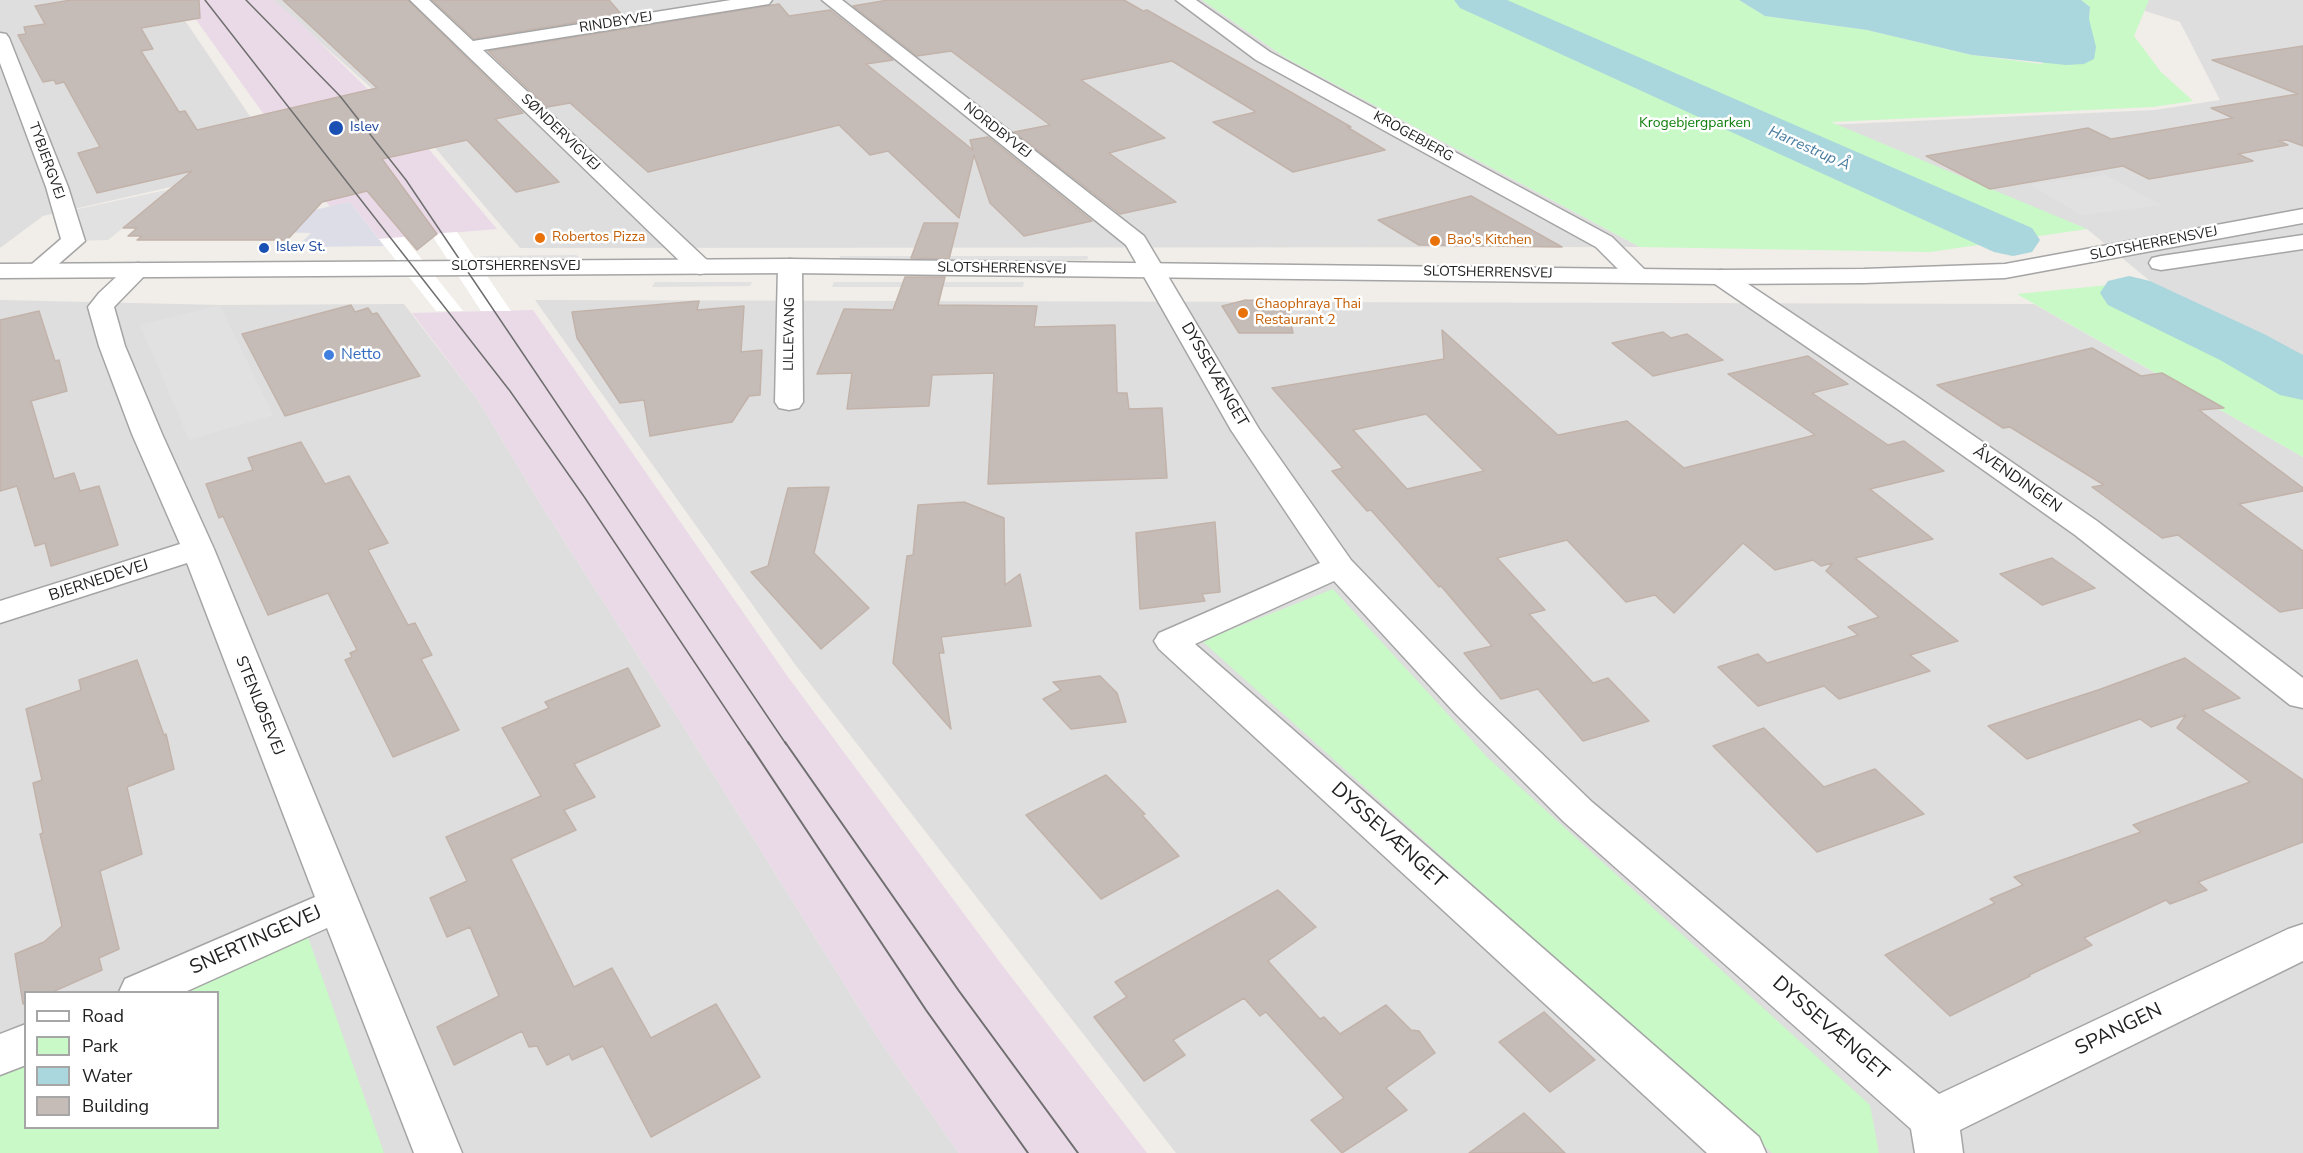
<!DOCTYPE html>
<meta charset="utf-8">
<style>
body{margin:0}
#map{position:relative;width:2303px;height:1153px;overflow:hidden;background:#f1ede8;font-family:"Nunito Sans",sans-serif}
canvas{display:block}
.legend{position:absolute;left:24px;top:991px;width:195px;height:138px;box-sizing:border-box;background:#fff;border:2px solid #a6a6a6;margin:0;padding:8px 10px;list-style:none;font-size:18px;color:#212121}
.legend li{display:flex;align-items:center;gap:12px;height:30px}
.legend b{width:30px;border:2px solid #a6a6a6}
</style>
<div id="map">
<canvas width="2303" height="1153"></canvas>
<ul class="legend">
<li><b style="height:8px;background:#fff"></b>Road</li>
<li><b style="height:16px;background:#c8f9c7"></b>Park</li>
<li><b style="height:16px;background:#aad6dd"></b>Water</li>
<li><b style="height:16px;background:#c6bcb7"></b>Building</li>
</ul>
</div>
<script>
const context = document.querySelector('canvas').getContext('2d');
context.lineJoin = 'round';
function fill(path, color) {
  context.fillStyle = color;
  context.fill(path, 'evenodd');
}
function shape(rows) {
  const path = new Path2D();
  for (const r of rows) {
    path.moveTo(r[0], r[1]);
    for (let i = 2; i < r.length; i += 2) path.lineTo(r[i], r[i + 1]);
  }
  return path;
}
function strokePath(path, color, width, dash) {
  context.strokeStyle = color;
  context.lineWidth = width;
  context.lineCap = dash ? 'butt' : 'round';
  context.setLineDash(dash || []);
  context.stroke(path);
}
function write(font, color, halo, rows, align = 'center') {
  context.font = font + ' "Nunito Sans",sans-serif';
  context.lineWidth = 5;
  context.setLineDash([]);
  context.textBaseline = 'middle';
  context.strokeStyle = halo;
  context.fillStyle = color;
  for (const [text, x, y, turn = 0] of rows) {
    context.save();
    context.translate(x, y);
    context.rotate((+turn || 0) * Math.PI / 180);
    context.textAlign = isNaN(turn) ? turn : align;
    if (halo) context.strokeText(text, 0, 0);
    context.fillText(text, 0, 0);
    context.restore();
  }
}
const residential = shape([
 [0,0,171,0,281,162,43,216,0,248],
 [273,0,1202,0,1286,58,1640,247,520,248,426,137],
 [2110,0,2303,0,2303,362,2150,281,2087,229,1826,125,2155,110,2220,100,2180,22],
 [0,300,220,305,404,304,478,400,545,511,682,724,878,1038,959,1153,0,1153],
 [26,992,218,992,218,1128,26,1128],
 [535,300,2034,304,2303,457,2303,1153,1176,1153,794,663]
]);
const industrial = shape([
 [182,0,273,0,296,19,427,147,497,229,379,239,350,202,330,207],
 [533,310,788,677,1002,965,1147,1153,959,1153,878,1038,682,724,545,511,478,400,412,313]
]);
const park = shape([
 [1202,0,1739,0,1765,16,1867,30,1972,55,2042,64,2089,19,2090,7,2081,0,2149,0,2134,36,2161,72,2193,101,2152,107,1831,122,2087,229,1930,252,1640,247,1286,58],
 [2150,281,2303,362,2303,457,2017,294],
 [1333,589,1488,758,1870,1105,1879,1153,1772,1153,1202,641],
 [308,937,384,1153,0,1153,0,1073,25,1062,26,1128,218,1128,218,992,182,992]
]);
const parking = shape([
 [2106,175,2161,205,2081,215,2029,184],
 [208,181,147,208,108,240,73,241,64,212],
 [576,255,583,259,476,259,482,256],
 [840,256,1088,256,1087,260,839,260],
 [655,282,752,282,750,286,652,287],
 [834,282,1024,282,1023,287,832,287],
 [220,305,273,415,189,440,140,325]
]);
const plaza = shape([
 [350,202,384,246,297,247,311,233,271,232,314,210]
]);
const water = shape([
 [1739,0,2081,0,2090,7,2089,19,2096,47,2094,59,2084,64,2066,65,1972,55,1867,30,1765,16]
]);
const pier = shape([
 [457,232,511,311,481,311,431,234],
 [404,237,463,311,436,311,379,239]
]);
const river = shape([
 [1454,0,1507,0,2032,228,2040,240,2032,252,2013,256,1994,252,1460,8,1454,0],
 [2129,276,2150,281,2264,334,2303,355,2303,400,2280,395,2220,360,2108,305,2100,293,2108,281,2129,276]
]);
const building = shape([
 [71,0,199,0,200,18,141,28,153,49,141,51,179,112,185,111,197,130,377,88,283,0,408,0,523,113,495,119,559,182,516,192,467,140,382,159,437,234,417,250,367,191,322,202,287,240,137,240,142,236,128,236,137,228,123,228,192,171,97,193,78,153,100,147,64,82,56,84,54,80,43,82,18,35,26,34,24,27,45,24,35,6,71,0],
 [432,0,609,0,622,15,474,39,432,0],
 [888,0,1124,0,1143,11,1147,10,1256,72,1351,127,1347,127,1385,150,1293,172,1213,122,1256,112,1172,61,1081,80,1165,138,1109,153,1176,202,1120,214,1014,132,1050,125,951,51,917,56,853,6,888,0],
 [779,4,789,16,830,10,893,60,866,64,973,150,970,140,988,137,1092,221,1024,236,990,203,974,155,959,218,888,151,870,155,839,125,648,172,570,103,547,107,488,51,779,4],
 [2303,46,2303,146,2287,140,2279,141,2288,145,2238,154,2253,161,2149,179,2123,166,1990,189,1926,156,2088,128,2111,139,2233,118,2211,108,2298,94,2212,60,2303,46],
 [1471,196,1562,247,1419,245,1378,220,1471,196],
 [924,223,958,223,949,259,911,258,924,223],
 [905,277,945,277,938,305,1037,306,1034,327,1115,325,1117,393,1127,393,1129,409,1162,408,1167,478,988,484,994,373,932,375,929,406,847,409,852,373,817,374,844,309,893,310,905,277],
 [1246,300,1286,301,1293,333,1239,333,1222,306,1246,300],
 [699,301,697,310,744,306,741,352,762,350,760,395,749,396,732,422,650,436,644,400,620,403,577,338,572,312,699,301],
 [351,305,355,312,368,308,372,314,377,313,420,376,285,416,242,334,351,305],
 [39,311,55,361,59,360,67,391,31,401,54,479,74,473,80,491,99,486,118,545,51,566,45,543,35,546,17,486,0,491,0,320,39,311],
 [1442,330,1558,435,1627,421,1684,468,1815,435,1728,374,1808,356,1848,384,1812,393,1888,445,1904,441,1944,471,1870,489,1933,539,1855,558,1958,641,1910,655,1930,671,1839,699,1824,686,1758,706,1718,667,1758,654,1767,663,1858,635,1848,627,1879,617,1826,571,1833,563,1821,566,1813,560,1775,570,1743,543,1674,613,1655,595,1626,602,1567,540,1497,558,1545,610,1529,614,1593,683,1608,678,1649,721,1583,741,1538,689,1501,699,1464,653,1492,646,1441,586,1439,587,1371,510,1367,511,1332,471,1343,468,1272,388,1444,359,1442,330],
 [1426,414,1484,471,1407,489,1353,430,1426,414],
 [1663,332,1671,338,1687,334,1723,360,1653,376,1612,343,1663,332],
 [2092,348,2141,376,2162,373,2224,408,2199,410,2303,488,2303,491,2239,504,2303,551,2303,608,2280,612,2178,535,2162,538,2092,487,2104,485,2010,427,2003,428,1937,385,2092,348],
 [301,442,325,484,349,476,388,543,368,550,408,625,415,623,432,655,421,659,459,730,393,757,345,660,352,657,350,653,357,650,328,593,268,615,223,516,219,518,206,484,253,470,248,458,301,442],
 [829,487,814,553,869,608,821,649,751,572,768,566,788,488,829,487],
 [964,502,1004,518,1005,585,1020,574,1031,626,941,637,944,653,939,653,951,729,893,663,907,556,913,555,918,505,964,502],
 [1215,522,1220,592,1202,594,1205,601,1140,609,1136,533,1215,522],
 [2052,558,2095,588,2042,605,2000,574,2052,558],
 [2185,658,2240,698,2202,710,2303,780,2303,842,2198,882,2207,890,2170,904,2166,900,2084,938,2092,945,2029,975,2030,976,1950,1016,1885,955,1995,903,1990,899,2023,885,2014,877,2141,832,2133,825,2250,782,2177,728,2186,715,2151,727,2140,719,2027,759,1988,726,2101,689,2185,658],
 [137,660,164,735,166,734,174,769,127,787,142,854,100,871,119,949,99,958,102,970,50,993,26,993,26,1003,23,1004,15,954,44,942,62,926,40,834,43,833,33,783,42,780,26,709,81,690,79,680,137,660],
 [628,668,660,726,574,764,595,797,564,810,576,830,511,859,574,987,612,968,651,1038,716,1004,760,1077,651,1137,603,1046,572,1060,569,1054,547,1065,537,1046,529,1047,522,1031,454,1065,437,1027,499,996,470,927,447,937,430,898,467,881,446,837,541,796,502,728,549,708,545,702,628,668],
 [1100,676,1117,693,1126,722,1071,729,1043,699,1061,690,1053,682,1100,676],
 [1764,728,1824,787,1875,769,1924,814,1817,852,1713,746,1764,728],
 [1106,775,1145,814,1142,815,1179,856,1101,899,1026,815,1106,775],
 [1278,890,1316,927,1268,961,1320,1019,1324,1017,1340,1034,1386,1005,1411,1030,1419,1031,1435,1053,1386,1088,1407,1110,1342,1153,1311,1120,1344,1098,1266,1012,1260,1016,1244,998,1173,1040,1185,1055,1144,1081,1094,1017,1127,997,1115,982,1278,890],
 [1544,1012,1595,1060,1550,1092,1499,1042,1544,1012],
 [1524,1113,1565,1153,1469,1153,1524,1113]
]);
const minor = shape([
 [410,0,429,0,473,41,731,0,772,0,769,4,763,5,483,50,709,262,712,267,709,272,700,274,691,272,410,0],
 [822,0,842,0,1144,236,1259,429,1351,560,1481,695,1592,802,1939,1094,2288,929,2303,924,2303,961,1960,1130,1963,1153,1915,1153,1911,1129,1564,822,1455,713,1334,581,1195,644,1759,1137,1766,1153,1707,1153,1159,649,1154,641,1159,633,1320,563,1231,430,1126,245,822,0],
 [1176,0,1196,0,1270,52,1612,237,1650,275,1647,280,1638,282,1629,280,1596,247,1256,60,1176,0],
 [0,33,6,34,9,38,68,187,85,241,46,275,37,277,28,275,25,270,61,239,46,187,0,63,0,33],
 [790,259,799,261,802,266,803,402,799,408,789,410,779,408,775,402,778,266,781,261,790,259],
 [138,263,147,265,150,270,114,307,125,346,162,434,214,549,462,1153,414,1153,327,928,185,992,119,992,125,979,315,897,187,563,0,623,0,601,180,544,132,434,99,346,88,307,99,293,129,265,138,263],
 [1721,270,1730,272,1916,396,2097,521,2303,678,2303,708,2290,705,2075,535,1896,408,1712,282,1709,277,1712,272,1721,270],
 [26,1024,26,1065,0,1075,0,1034,26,1024]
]);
const tertiary = shape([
 [2303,209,2303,223,2005,278,1864,283,1721,284,790,273,0,278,0,264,790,259,1721,270,1864,269,2005,264,2303,209],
 [2303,235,2303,249,2161,270,2152,268,2149,263,2152,258,2161,256,2303,235]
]);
const tramFar1 = shape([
 [205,0,510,391,585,498,749,744],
 [246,0,340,96,406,180,786,744]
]);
const tram = shape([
 [748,742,926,1010,1028,1153],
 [785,742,959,991,1078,1153]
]);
const markers = [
 [336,128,8,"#1a4fb4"],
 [540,238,6,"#e8710a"],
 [1435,241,6,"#e8710a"],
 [264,248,6,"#1a4fb4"],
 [1243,313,6,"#e8710a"],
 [329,355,6,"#3f7fe0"]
];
const farStreetnames = [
 ["RINDBYVEJ",616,23,-9],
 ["NORDBYVEJ",997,131,38],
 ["SØNDERVIGVEJ",560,133,44],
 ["KROGEBJERG",1413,137,29],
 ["TYBJERGVEJ",46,161,70],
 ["SLOTSHERRENSVEJ",2154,244,-11],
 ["SLOTSHERRENSVEJ",516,267],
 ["SLOTSHERRENSVEJ",1002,269,1],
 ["SLOTSHERRENSVEJ",1488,273,1],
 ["LILLEVANG",790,334,-89]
];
const farParknames = [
 ["Krogebjergparken",1695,124]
];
const farTransitnames = [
 ["Islev",350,128],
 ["Islev St.",276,248]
];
const farFoodnames = [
 ["Robertos Pizza",552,238],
 ["Bao's Kitchen",1447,241],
 ["Chaophraya Thai",1255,305],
 ["Restaurant 2",1255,321]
];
const farWaternames = [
 ["Harrestrup Å",1809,149,24]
];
const shopNames = [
 ["Netto",341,355]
];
const streetNames = [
 ["DYSSEVÆNGET",1214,375,60],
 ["ÅVENDINGEN",2017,480,35],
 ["BJERNEDEVEJ",99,581,-18],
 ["STENLØSEVEJ",259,706,68]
];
const nearStreetnames = [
 ["DYSSEVÆNGET",1388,836,42],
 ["SNERTINGEVEJ",256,941,-24],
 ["DYSSEVÆNGET",1830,1029,41],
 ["SPANGEN",2119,1030,-26]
];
fill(residential, '#dfdede');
fill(industrial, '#eadae8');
fill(park, '#c8f9c7');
fill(parking, '#e1e1e1');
fill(plaza, '#dcdde7');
fill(water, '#aad6dd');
fill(pier, '#fff');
fill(river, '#aad6dd');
fill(building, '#c6bcb7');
strokePath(building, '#c2b3aa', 1.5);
strokePath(minor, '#a5a5a5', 3);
strokePath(tertiary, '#a5a5a5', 3);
fill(minor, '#fff');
fill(tertiary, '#fff');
strokePath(tramFar1, '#6f6f6f', 1.5);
strokePath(tram, '#6f6f6f', 2);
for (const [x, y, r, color] of markers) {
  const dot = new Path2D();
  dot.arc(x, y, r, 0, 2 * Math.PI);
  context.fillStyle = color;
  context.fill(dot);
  strokePath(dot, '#fff', 2);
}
write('14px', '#212121', '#fff', farStreetnames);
write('14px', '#107f0f', '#fff', farParknames);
write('14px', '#164399', '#fff', farTransitnames, 'left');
write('14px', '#c56008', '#fff', farFoodnames, 'left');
write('italic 15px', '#487c9f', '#fff', farWaternames);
write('16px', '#366cbe', '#fff', shopNames, 'left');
write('16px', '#212121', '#fff', streetNames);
write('20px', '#212121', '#fff', nearStreetnames);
</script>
